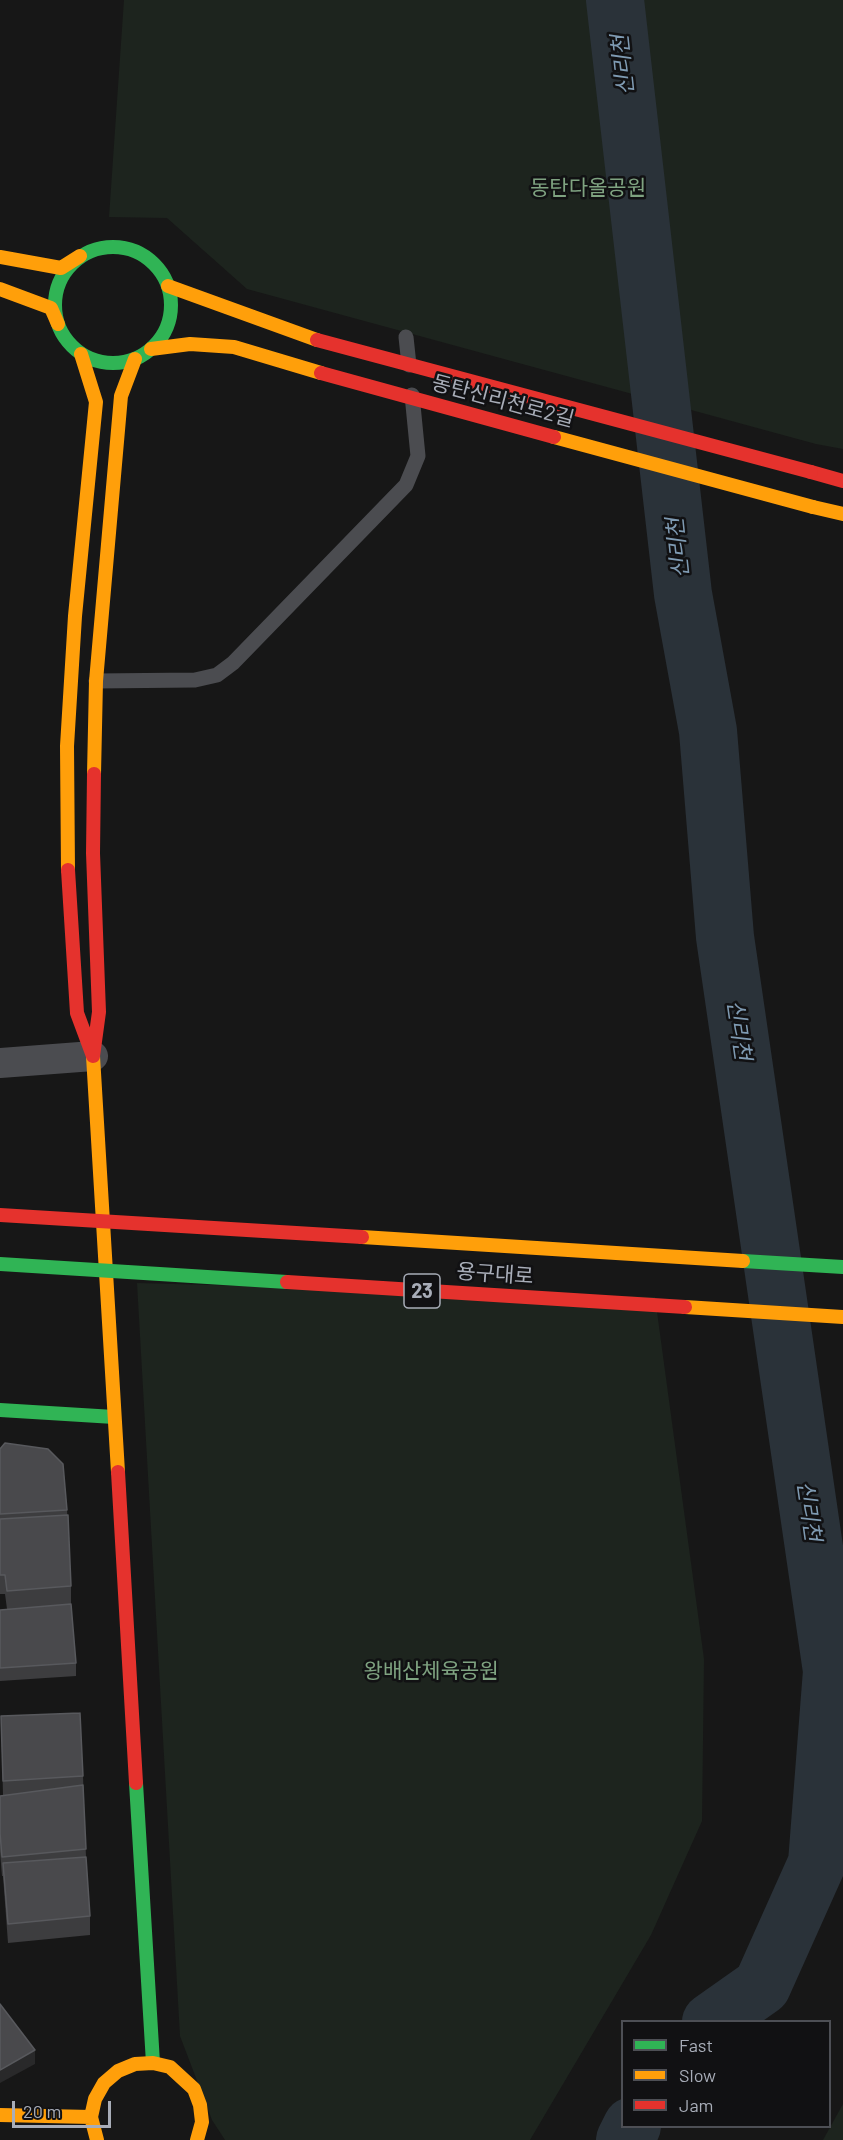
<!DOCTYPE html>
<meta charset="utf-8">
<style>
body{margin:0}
#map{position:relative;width:843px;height:2140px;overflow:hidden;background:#171717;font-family:Barlow,sans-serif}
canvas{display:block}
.legend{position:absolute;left:621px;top:2020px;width:210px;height:108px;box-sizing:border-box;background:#111113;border:2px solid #4d4f55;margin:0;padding:8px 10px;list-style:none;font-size:18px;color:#a8adb8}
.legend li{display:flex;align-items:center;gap:12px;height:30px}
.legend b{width:30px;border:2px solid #4d4f55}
.scale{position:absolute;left:12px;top:2101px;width:99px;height:27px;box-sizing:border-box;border:3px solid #a8adb8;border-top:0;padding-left:8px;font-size:18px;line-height:21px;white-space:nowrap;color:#a8adb8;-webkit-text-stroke:4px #111113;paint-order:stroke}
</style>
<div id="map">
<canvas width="843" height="2140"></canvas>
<ul class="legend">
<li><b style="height:8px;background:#30b455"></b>Fast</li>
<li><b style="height:8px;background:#ff9f0a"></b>Slow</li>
<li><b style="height:8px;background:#e5322d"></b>Jam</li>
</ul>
<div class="scale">20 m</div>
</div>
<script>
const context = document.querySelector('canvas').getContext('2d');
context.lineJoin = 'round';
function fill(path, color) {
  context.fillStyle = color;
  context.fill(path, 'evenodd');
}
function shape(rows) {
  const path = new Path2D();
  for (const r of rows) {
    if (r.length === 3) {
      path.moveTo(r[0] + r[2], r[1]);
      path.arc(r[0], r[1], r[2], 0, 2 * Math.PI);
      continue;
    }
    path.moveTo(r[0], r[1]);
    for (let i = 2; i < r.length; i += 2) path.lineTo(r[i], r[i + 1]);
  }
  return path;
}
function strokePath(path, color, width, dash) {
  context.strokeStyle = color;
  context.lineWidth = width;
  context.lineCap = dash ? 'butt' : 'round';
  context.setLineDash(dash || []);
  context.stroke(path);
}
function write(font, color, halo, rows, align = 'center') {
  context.font = font + ' Barlow,"Noto Sans KR",sans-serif';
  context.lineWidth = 5;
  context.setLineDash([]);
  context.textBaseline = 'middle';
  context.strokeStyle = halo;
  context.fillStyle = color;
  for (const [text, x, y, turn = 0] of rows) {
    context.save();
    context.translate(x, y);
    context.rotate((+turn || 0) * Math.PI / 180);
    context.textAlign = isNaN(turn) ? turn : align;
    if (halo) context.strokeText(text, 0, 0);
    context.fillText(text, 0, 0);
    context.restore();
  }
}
const green = shape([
 [124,0,843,0,843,449,816,444,247,289,167,218,109,217],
 [137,1283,655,1297,704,1659,702,1821,651,1935,530,2140,225,2140,212,2120,180,2036],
 [843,2104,843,2140,823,2140]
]);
const river = shape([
 [615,0,683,594,708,731,725,937,832,1671,817,1863,762,1986,711,2022],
 [625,2140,632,2126]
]);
const lane = shape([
 [406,337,409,365],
 [96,681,195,680,217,675,233,663,406,485,418,456,412,395]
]);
const street = shape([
 [0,1063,93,1056]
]);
const fast = shape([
 [113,305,58],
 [0,1410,114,1417],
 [136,1783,153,2063]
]);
const slow = shape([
 [0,257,61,268,80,256],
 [168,286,317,340],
 [0,289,51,308,58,324],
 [151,349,190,344,234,347,321,373],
 [813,507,843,514],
 [94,774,96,681,121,396,135,359],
 [68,870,67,746,75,616,96,402,81,354],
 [93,1056,118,1472],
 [0,2115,91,2117],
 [97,2140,91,2117,95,2099,104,2083,118,2071,135,2064,153,2063,170,2067,194,2089,200,2105,202,2122,197,2140]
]);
const jam = shape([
 [811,472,843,481],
 [68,870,77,1013,93,1056,99,1012,93,853,94,774],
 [118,1472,136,1783]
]);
const fastBridge = shape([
 [743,1261,843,1267],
 [0,1264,287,1282]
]);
const slowBridge = shape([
 [554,437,813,507],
 [362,1237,743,1261],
 [685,1307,843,1317]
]);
const jamBridge = shape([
 [317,340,811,472],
 [321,373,554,437],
 [0,1215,362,1237],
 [287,1282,685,1307]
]);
const wall = shape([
 [0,1449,67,1510,71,1586,71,1605,76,1663,76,1676,0,1681,0,1610,7,1609,5,1594,0,1594],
 [1,1716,83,1776,86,1857,90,1916,90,1935,8,1943,3,1876,2,1876,0,1852,0,1796,3,1795]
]);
const shadedWall = shape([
 [35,2050,35,2064,0,2083,0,2070]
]);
const building = shape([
 [5,1443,48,1449,63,1464,67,1510,0,1514,0,1449,5,1443],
 [68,1515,71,1586,7,1591,5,1575,0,1575,0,1519,68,1515],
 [71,1604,76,1663,0,1668,0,1610,71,1604],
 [80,1713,83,1776,3,1781,1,1716,80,1713],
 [83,1785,86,1849,2,1857,0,1833,0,1796,83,1785],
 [86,1857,90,1916,8,1924,3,1863,86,1857],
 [0,2004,35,2050,0,2070,0,2004]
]);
const shields = [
 [422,1291,36]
];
const shieldNames = [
 ["23",422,1291]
];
const parkNames = [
 ["동탄다올공원",588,188],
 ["왕배산체육공원",431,1671]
];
const streetNames = [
 ["동탄신리천로2길",503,401,15],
 ["용구대로",495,1274,4]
];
const waterNames = [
 ["신리천",623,65,-96],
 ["신리천",678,548,-96],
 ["신리천",739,1030,82],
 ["신리천",809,1511,82]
];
fill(green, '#1d241e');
strokePath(river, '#2a3239', 58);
strokePath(lane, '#4b4c50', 15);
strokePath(street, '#4b4c50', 30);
strokePath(fast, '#30b455', 14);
strokePath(slow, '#ff9f0a', 14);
strokePath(jam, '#e5322d', 14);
strokePath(fastBridge, '#30b455', 14);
strokePath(slowBridge, '#ff9f0a', 14);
strokePath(jamBridge, '#e5322d', 14);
fill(wall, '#3d3d3f');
fill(shadedWall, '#29292a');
fill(building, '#49494c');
strokePath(building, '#58595d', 1.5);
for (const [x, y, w] of shields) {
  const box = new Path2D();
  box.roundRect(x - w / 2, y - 17, w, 34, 4.5);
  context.fillStyle = '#111113';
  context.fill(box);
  strokePath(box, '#a8adb8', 1.5);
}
write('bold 20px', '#a8adb8', null, shieldNames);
write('21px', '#7fa381', '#111113', parkNames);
write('21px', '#a8adb8', '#111113', streetNames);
write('italic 22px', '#7f9bb3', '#111113', waterNames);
</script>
